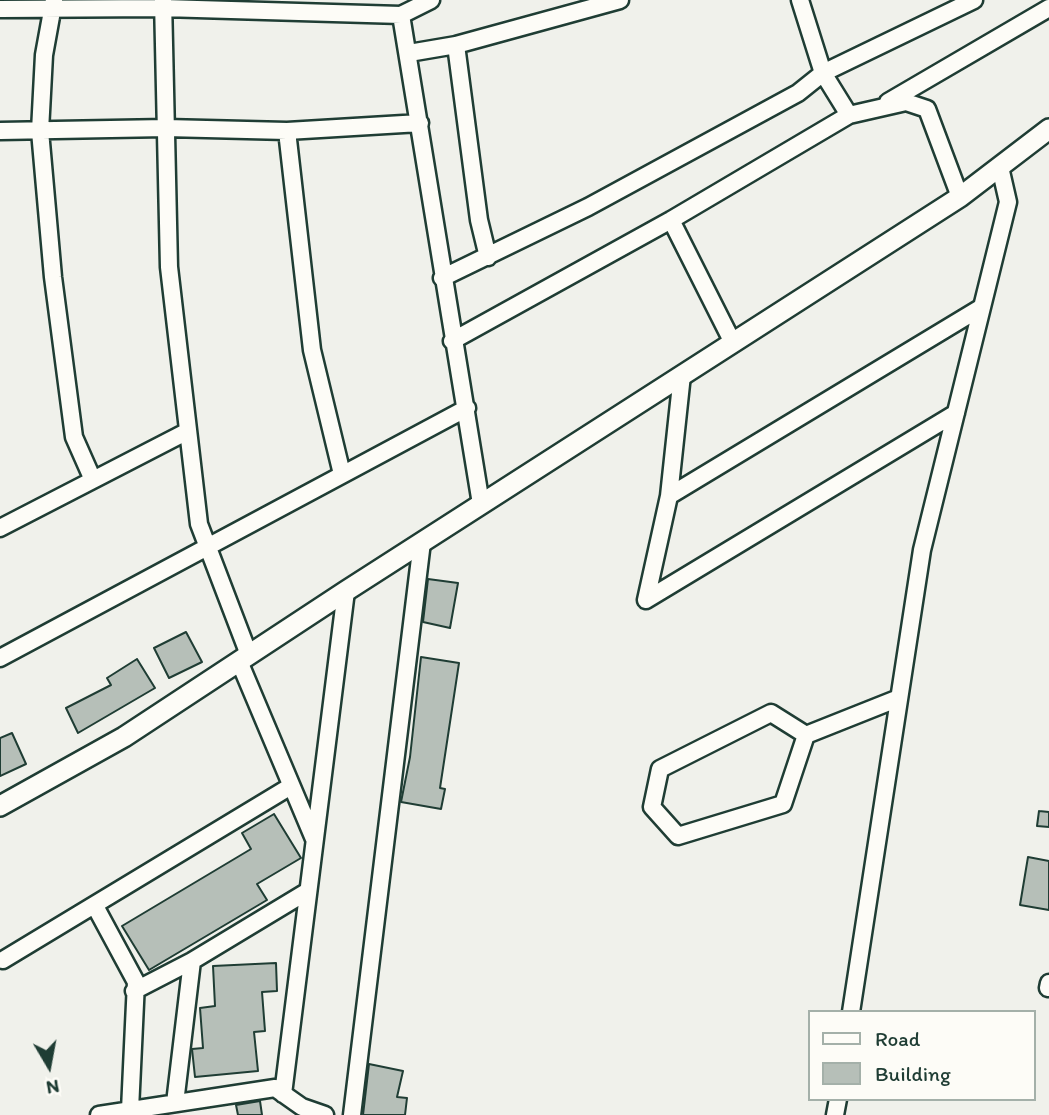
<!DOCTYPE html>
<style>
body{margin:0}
#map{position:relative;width:1049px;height:1115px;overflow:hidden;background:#f0f1eb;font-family:Itim,sans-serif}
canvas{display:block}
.legend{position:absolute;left:808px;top:1010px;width:228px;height:91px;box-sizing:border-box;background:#fdfcf7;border:2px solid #a4b0a9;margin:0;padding:9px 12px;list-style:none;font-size:21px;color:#1f3d34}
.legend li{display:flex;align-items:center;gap:14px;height:35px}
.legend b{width:35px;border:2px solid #a4b0a9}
.north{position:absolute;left:14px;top:1031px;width:70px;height:70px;-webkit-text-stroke:5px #fdfcf7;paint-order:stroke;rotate:170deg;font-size:19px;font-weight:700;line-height:28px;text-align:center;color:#1f3d34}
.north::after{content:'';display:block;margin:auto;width:24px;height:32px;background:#1f3d34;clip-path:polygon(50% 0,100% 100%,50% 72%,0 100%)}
</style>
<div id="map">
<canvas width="1049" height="1115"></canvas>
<ul class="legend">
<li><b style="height:9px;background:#fdfcf7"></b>Road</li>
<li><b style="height:19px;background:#b6bfb8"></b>Building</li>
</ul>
<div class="north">N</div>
</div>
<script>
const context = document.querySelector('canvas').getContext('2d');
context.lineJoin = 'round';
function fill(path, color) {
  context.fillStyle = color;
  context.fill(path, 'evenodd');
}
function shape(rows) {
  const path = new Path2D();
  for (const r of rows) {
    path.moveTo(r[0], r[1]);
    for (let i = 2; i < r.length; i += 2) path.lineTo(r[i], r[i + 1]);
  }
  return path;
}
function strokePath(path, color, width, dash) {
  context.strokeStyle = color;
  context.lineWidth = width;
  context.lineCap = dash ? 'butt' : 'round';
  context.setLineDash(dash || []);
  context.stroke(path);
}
const building = shape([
 [428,579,458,583,450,628,423,622,428,579],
 [186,632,202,662,169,678,154,648,186,632],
 [421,657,459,663,440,788,445,789,441,809,401,802,410,757,421,657],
 [137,659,155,688,78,733,66,708,111,685,107,678,137,659],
 [12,733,26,764,0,776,0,738,12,733],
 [1039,811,1049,812,1049,827,1037,826,1039,811],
 [274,814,301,858,257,884,267,900,149,970,122,926,251,849,242,833,274,814],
 [1028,857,1049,861,1049,910,1020,905,1028,857],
 [276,963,277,991,262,992,265,1031,254,1032,258,1071,195,1077,192,1049,203,1048,200,1008,215,1006,213,966,276,963],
 [369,1064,403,1071,397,1097,407,1098,405,1115,363,1115,369,1064],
 [260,1101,262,1115,238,1115,236,1105,260,1101]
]);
const minor = shape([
 [54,0,44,55,40,131,53,277,74,437,93,480],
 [163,0,169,267,199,524,249,655],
 [800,0,823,73,849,115],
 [0,9,163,8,401,15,431,0],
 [401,15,481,504],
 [456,45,479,220,488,257],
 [409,53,456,45,620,0],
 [888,102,1049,8],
 [0,131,166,128,287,131,420,123],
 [287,131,312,350,342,474],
 [671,220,733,343],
 [442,278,588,207,798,93,823,73,974,0],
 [452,341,671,220,849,115,906,102,927,109,960,197],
 [669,496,982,307],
 [0,528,188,431],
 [646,600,956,413],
 [646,600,669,496,682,375],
 [0,658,467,408],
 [239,661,314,839],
 [806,735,771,713,660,769,652,807,678,836,783,804,806,735,899,698],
 [95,906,136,982,130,1110],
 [3,960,291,786],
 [1048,988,1049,983],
 [134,991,192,961,308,891],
 [851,1012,922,550,1008,202,1000,167],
 [283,1094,346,591],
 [175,1103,192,961],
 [99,1115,275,1088,302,1107,325,1115],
 [352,1115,422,542],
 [835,1115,838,1099]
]);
const major = shape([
 [0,806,124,737,346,591,960,197,1049,129]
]);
fill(building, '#b6bfb8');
strokePath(building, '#1f3d34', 2);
strokePath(minor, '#1f3d34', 21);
strokePath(major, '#1f3d34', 24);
strokePath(minor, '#fdfcf7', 16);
strokePath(major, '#fdfcf7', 19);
</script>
